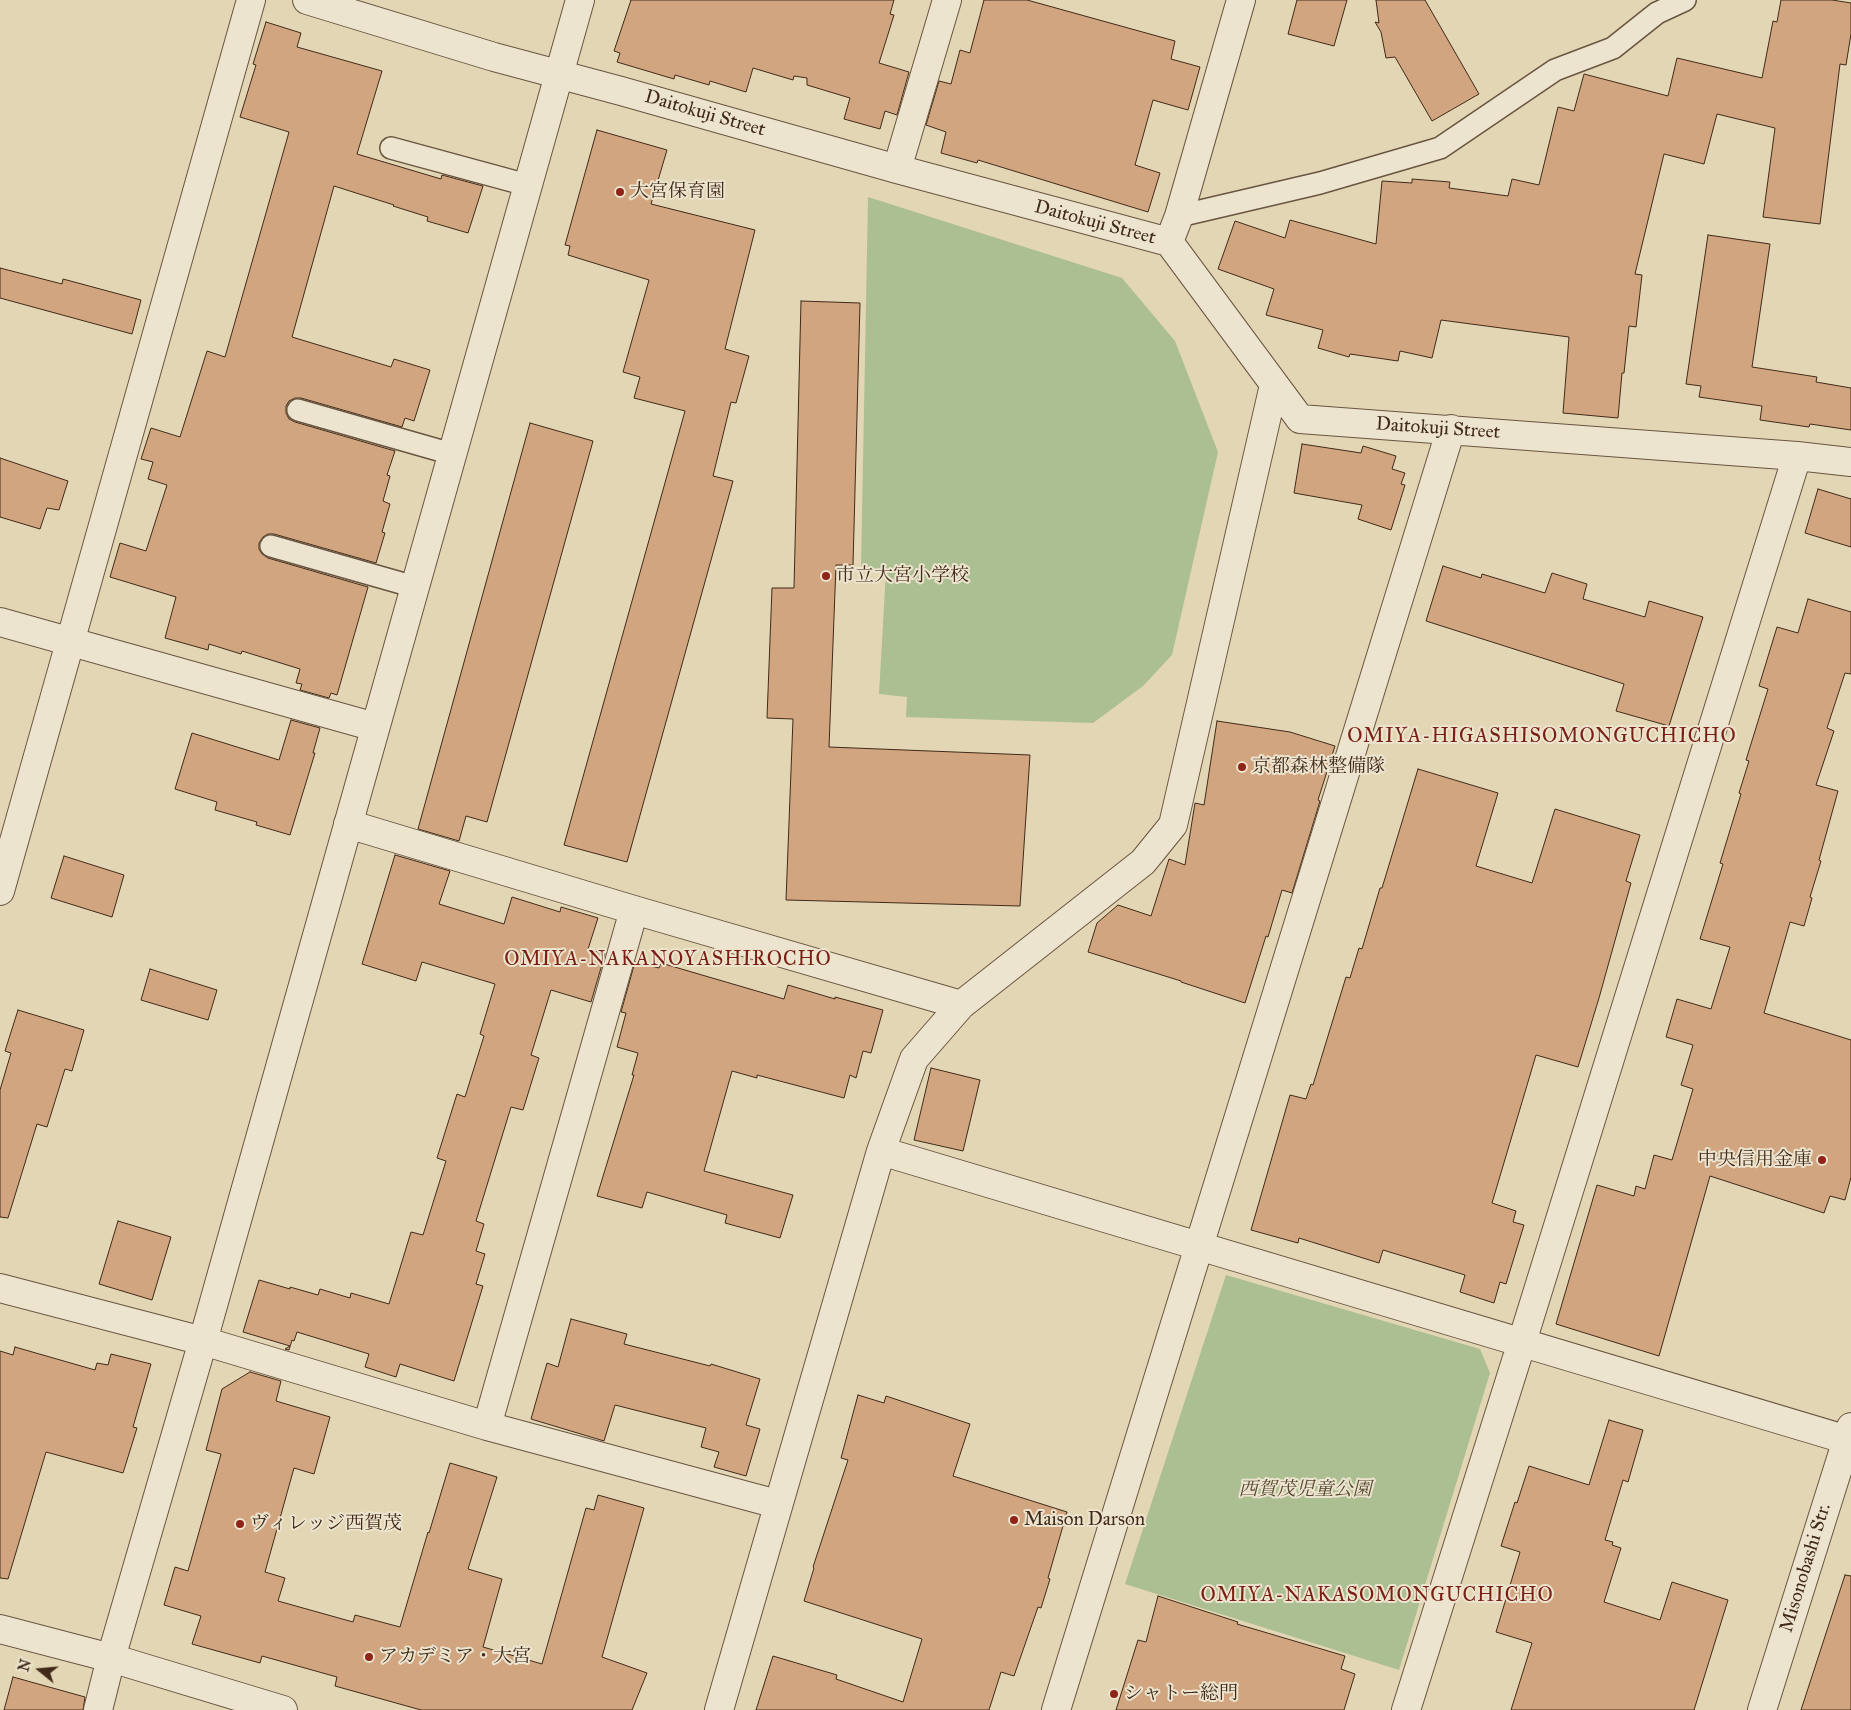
<!DOCTYPE html>
<meta charset="utf-8">
<style>
body{margin:0}
#map{position:relative;width:1851px;height:1710px;overflow:hidden;background:#e2d6b4;font-family:"IM FELL Great Primer",serif}
canvas{display:block}
.north{position:absolute;left:15px;top:1645px;width:50px;height:50px;-webkit-text-stroke:4px #ece4ce;paint-order:stroke;rotate:287deg;font-size:14px;font-weight:700;line-height:20px;text-align:center;color:#412a19}
.north::after{content:'';display:block;margin:auto;width:18px;height:22px;background:#412a19;clip-path:polygon(50% 0,100% 100%,50% 72%,0 100%)}
</style>
<div id="map">
<canvas width="1851" height="1710"></canvas>
<div class="north">N</div>
</div>
<script>
const context = document.querySelector('canvas').getContext('2d');
context.lineJoin = 'round';
function fill(path, color) {
  context.fillStyle = color;
  context.fill(path, 'evenodd');
}
function shape(rows) {
  const path = new Path2D();
  for (const r of rows) {
    path.moveTo(r[0], r[1]);
    for (let i = 2; i < r.length; i += 2) path.lineTo(r[i], r[i + 1]);
  }
  return path;
}
function strokePath(path, color, width, dash) {
  context.strokeStyle = color;
  context.lineWidth = width;
  context.lineCap = dash ? 'butt' : 'round';
  context.setLineDash(dash || []);
  context.stroke(path);
}
function write(font, color, halo, rows, align = 'center') {
  context.font = font + ' "IM FELL Great Primer","Noto Serif JP",serif';
  context.lineWidth = 4;
  context.setLineDash([]);
  context.textBaseline = 'middle';
  context.strokeStyle = halo;
  context.fillStyle = color;
  for (const [text, x, y, turn = 0] of rows) {
    context.save();
    context.translate(x, y);
    context.rotate((+turn || 0) * Math.PI / 180);
    context.textAlign = isNaN(turn) ? turn : align;
    if (halo) context.strokeText(text, 0, 0);
    context.fillText(text, 0, 0);
    context.restore();
  }
}
const green = shape([
 [868,197,1122,278,1175,341,1218,452,1172,655,1143,686,1093,723,906,717,907,697,879,694,886,571,861,569],
 [1226,1275,1480,1349,1490,1373,1399,1670,1125,1584]
]);
const building = shape([
 [631,0,894,0,890,14,894,15,879,63,909,72,897,115,885,111,880,129,844,119,850,98,807,85,807,78,794,76,793,80,753,68,746,92,710,81,709,85,675,75,674,79,617,62,620,53,614,51,631,0],
 [984,0,1027,0,1175,41,1171,59,1200,67,1188,110,1153,100,1135,165,1160,173,1148,212,978,160,977,163,941,153,946,132,926,125,939,81,951,84,960,50,970,53,984,0],
 [1297,0,1347,0,1334,46,1288,34,1297,0],
 [1376,0,1425,0,1479,94,1432,121,1395,57,1386,58,1381,32,1375,22,1379,23,1376,0],
 [1781,0,1832,0,1851,3,1851,34,1846,65,1840,64,1820,224,1763,217,1775,128,1717,114,1704,164,1664,154,1635,274,1642,275,1636,327,1629,326,1624,373,1622,373,1618,418,1563,413,1569,337,1441,320,1432,358,1400,351,1398,361,1350,354,1349,357,1318,348,1323,330,1266,315,1274,289,1218,269,1235,221,1285,238,1290,220,1376,244,1382,181,1412,183,1412,179,1450,182,1449,188,1508,196,1512,179,1539,185,1558,107,1574,111,1584,74,1668,96,1677,58,1762,78,1773,21,1777,22,1781,0],
 [266,22,301,33,297,47,382,71,357,154,441,179,442,175,483,186,468,233,427,221,428,217,393,206,394,205,334,186,292,337,391,367,394,359,430,370,414,421,405,418,402,427,301,398,295,398,289,401,286,406,286,413,289,419,295,422,395,451,387,475,390,476,383,501,390,504,382,532,385,533,376,563,274,534,268,534,263,537,259,543,259,549,262,554,268,558,368,587,337,695,331,693,329,698,300,690,302,684,296,683,300,669,242,651,241,654,209,644,208,650,165,638,176,597,110,577,120,543,146,551,167,485,148,479,153,462,141,459,151,428,180,437,207,351,225,357,289,132,240,117,256,65,253,64,266,22],
 [597,130,667,150,651,204,755,230,725,349,749,356,736,403,731,402,713,476,733,481,627,862,564,845,685,411,634,398,640,377,623,372,649,280,568,255,570,246,565,245,597,130],
 [1708,235,1770,244,1752,367,1817,377,1816,382,1851,388,1851,430,1810,424,1809,427,1760,420,1762,406,1699,397,1701,386,1686,384,1708,235],
 [0,268,62,284,63,279,141,300,132,334,0,298,0,268],
 [801,301,860,303,853,565,836,565,829,747,1030,755,1020,906,786,900,793,719,767,718,772,588,794,588,801,301],
 [530,423,593,441,487,822,466,816,459,841,418,829,530,423],
 [1302,444,1361,453,1363,446,1396,456,1392,469,1405,473,1401,484,1405,485,1391,530,1358,519,1362,505,1294,493,1302,444],
 [0,458,68,481,59,510,47,508,40,529,0,517,0,458],
 [1818,489,1851,499,1851,547,1805,533,1818,489],
 [1443,566,1481,578,1482,574,1545,593,1552,573,1587,584,1583,599,1645,617,1649,601,1703,617,1669,726,1616,711,1624,684,1426,621,1443,566],
 [1808,599,1851,612,1851,674,1845,673,1827,728,1834,731,1816,785,1838,791,1819,860,1821,861,1810,897,1812,898,1804,926,1790,922,1764,1013,1851,1040,1851,1177,1845,1200,1830,1196,1824,1213,1710,1176,1659,1356,1556,1324,1597,1185,1634,1196,1636,1186,1645,1189,1654,1155,1672,1160,1693,1089,1681,1085,1693,1045,1666,1037,1677,999,1711,1009,1730,947,1700,939,1723,864,1720,863,1741,794,1739,793,1749,761,1746,760,1768,689,1759,686,1777,627,1798,633,1808,599],
 [291,720,320,728,313,753,315,753,290,835,256,825,257,822,215,810,217,802,175,789,192,733,279,760,291,720],
 [1217,721,1290,732,1335,746,1318,800,1320,801,1292,893,1282,890,1268,937,1266,936,1245,1003,1181,982,1181,981,1088,952,1097,923,1118,905,1151,916,1169,859,1185,865,1195,803,1204,805,1217,721],
 [1418,769,1498,793,1476,866,1532,883,1555,809,1640,835,1626,881,1631,883,1599,998,1578,1067,1536,1055,1492,1203,1516,1211,1513,1222,1524,1225,1506,1284,1500,1282,1494,1303,1460,1292,1465,1275,1383,1250,1379,1263,1299,1238,1298,1243,1251,1230,1290,1095,1306,1099,1311,1084,1313,1085,1346,977,1350,978,1359,948,1362,949,1380,888,1382,888,1418,769],
 [395,855,450,871,439,904,504,924,512,897,560,912,561,907,598,918,588,949,605,954,591,1002,551,990,531,1055,539,1058,523,1110,511,1107,476,1221,484,1224,476,1251,485,1254,476,1284,483,1286,454,1381,400,1364,396,1377,365,1367,369,1354,297,1332,294,1341,292,1340,289,1350,285,1349,290,1346,243,1332,259,1280,290,1289,290,1287,318,1295,320,1289,350,1298,351,1293,389,1304,411,1232,423,1235,446,1161,437,1158,457,1094,465,1097,484,1036,480,1034,495,984,422,962,416,981,362,964,395,855],
 [64,856,124,875,112,917,51,898,64,856],
 [635,962,659,968,661,963,784,999,788,985,835,999,835,997,883,1010,871,1053,863,1051,856,1078,850,1075,844,1098,757,1075,757,1078,732,1071,704,1171,793,1195,780,1238,725,1223,727,1215,647,1192,642,1208,597,1196,634,1075,632,1075,638,1053,617,1047,626,1013,621,1012,635,962],
 [150,969,217,990,208,1020,141,1000,150,969],
 [18,1010,84,1030,72,1071,65,1069,47,1127,37,1124,8,1218,0,1217,0,1090,11,1053,5,1051,18,1010],
 [931,1068,980,1080,963,1151,914,1140,931,1068],
 [118,1221,171,1237,152,1300,99,1284,118,1221],
 [571,1319,627,1334,624,1344,710,1366,711,1364,760,1379,746,1425,760,1429,746,1476,714,1467,719,1452,701,1447,706,1428,615,1405,604,1441,531,1419,547,1363,558,1367,571,1319],
 [15,1347,95,1370,97,1363,108,1365,111,1354,151,1364,133,1427,137,1428,123,1473,46,1452,8,1579,0,1578,0,1351,13,1355,15,1347],
 [250,1372,281,1381,276,1401,330,1417,314,1474,294,1468,265,1572,285,1578,278,1601,353,1622,355,1615,400,1627,428,1532,429,1533,450,1463,497,1477,468,1569,502,1579,483,1647,542,1664,586,1508,594,1510,598,1495,644,1508,602,1657,647,1673,632,1710,421,1710,335,1686,337,1677,262,1656,260,1663,192,1644,201,1616,164,1605,175,1567,188,1571,221,1454,206,1450,222,1389,250,1372],
 [858,1395,884,1403,886,1396,970,1424,953,1476,1067,1512,1048,1578,1050,1579,1041,1608,1038,1607,1014,1676,1001,1672,989,1710,756,1710,773,1656,837,1675,836,1679,903,1702,922,1639,804,1601,814,1568,813,1567,848,1460,841,1458,858,1395],
 [1609,1420,1643,1430,1628,1482,1623,1480,1605,1540,1613,1542,1612,1545,1621,1548,1604,1602,1660,1620,1672,1582,1728,1600,1694,1710,1511,1710,1532,1643,1496,1632,1520,1552,1501,1546,1515,1502,1517,1503,1529,1466,1589,1485,1609,1420],
 [1845,1575,1851,1576,1851,1710,1801,1710,1845,1575],
 [1158,1596,1238,1622,1237,1624,1345,1656,1341,1669,1355,1674,1344,1710,1116,1710,1138,1640,1146,1642,1158,1596],
 [13,1677,85,1697,83,1710,4,1710,13,1677]
]);
const service = shape([
 [391,148,527,185],
 [1179,216,1320,183,1440,148,1555,70,1613,48,1657,13,1685,0],
 [298,410,452,454],
 [271,546,415,587]
]);
const minor = shape([
 [307,0,494,57,621,91,897,169,1169,242,1300,419,1797,456,1851,462],
 [897,169,947,0],
 [1169,242,1179,216,1241,0],
 [0,622,375,727],
 [348,824,634,910,961,1005],
 [0,891,251,0],
 [881,1151,1851,1441],
 [0,1288,203,1341,487,1426,777,1504],
 [487,1426,634,910],
 [719,1710,881,1151,914,1059,961,1005,1143,862,1173,825,1274,385],
 [1056,1710,1451,429],
 [1406,1710,1522,1342,1797,456]
]);
const tertiary = shape([
 [0,1629,111,1658,283,1710],
 [98,1710,111,1658,203,1341,580,0],
 [1762,1710,1851,1427]
]);
const markers = [
 [620,192,5,"#8f2418"],
 [826,576,5,"#8f2418"],
 [1242,767,5,"#8f2418"],
 [1822,1160,5,"#8f2418"],
 [1014,1520,5,"#8f2418"],
 [240,1524,5,"#8f2418"],
 [369,1657,5,"#8f2418"],
 [1114,1694,5,"#8f2418"]
];
const streetNames = [
 ["Daitokuji Street",705,114,16],
 ["Daitokuji Street",1095,223,15],
 ["Daitokuji Street",1438,429,4],
 ["Misonobashi Str.",1806,1568,-73]
];
const poiNames = [
 ["大宮保育園",630,192],
 ["市立大宮小学校",836,576],
 ["京都森林整備隊",1252,767],
 ["中央信用金庫",1812,1160,"right"],
 ["Maison Darson",1024,1520],
 ["ヴィレッジ西賀茂",250,1524],
 ["アカデミア・大宮",379,1657],
 ["シャトー総門",1124,1694]
];
const parkNames = [
 ["西賀茂児童公園",1305,1490]
];
const neighbourhoodNames = [
 ["OMIYA-HIGASHISOMONGUCHICHO",1542,737],
 ["OMIYA-NAKANOYASHIROCHO",668,960],
 ["OMIYA-NAKASOMONGUCHICHO",1377,1596]
];
fill(green, '#acbf92');
fill(building, '#d1a57f');
strokePath(building, '#412a19', 1);
strokePath(service, '#695540', 24);
strokePath(minor, '#695540', 30);
strokePath(tertiary, '#695540', 30);
strokePath(service, '#ece4ce', 21);
strokePath(minor, '#ece4ce', 28);
strokePath(tertiary, '#ece4ce', 28);
for (const [x, y, r, color] of markers) {
  const dot = new Path2D();
  dot.arc(x, y, r, 0, 2 * Math.PI);
  context.fillStyle = color;
  context.fill(dot);
  strokePath(dot, '#ece4ce', 2);
}
write('19px', '#412a19', '#ece4ce', streetNames);
write('19px', '#412a19', '#ece4ce', poiNames, 'left');
write('italic 19px', '#564831', '#ece4ce', parkNames);
context.letterSpacing = '1px';
write('20px', '#7a1f14', '#ece4ce', neighbourhoodNames);
context.letterSpacing = '0px';
</script>
